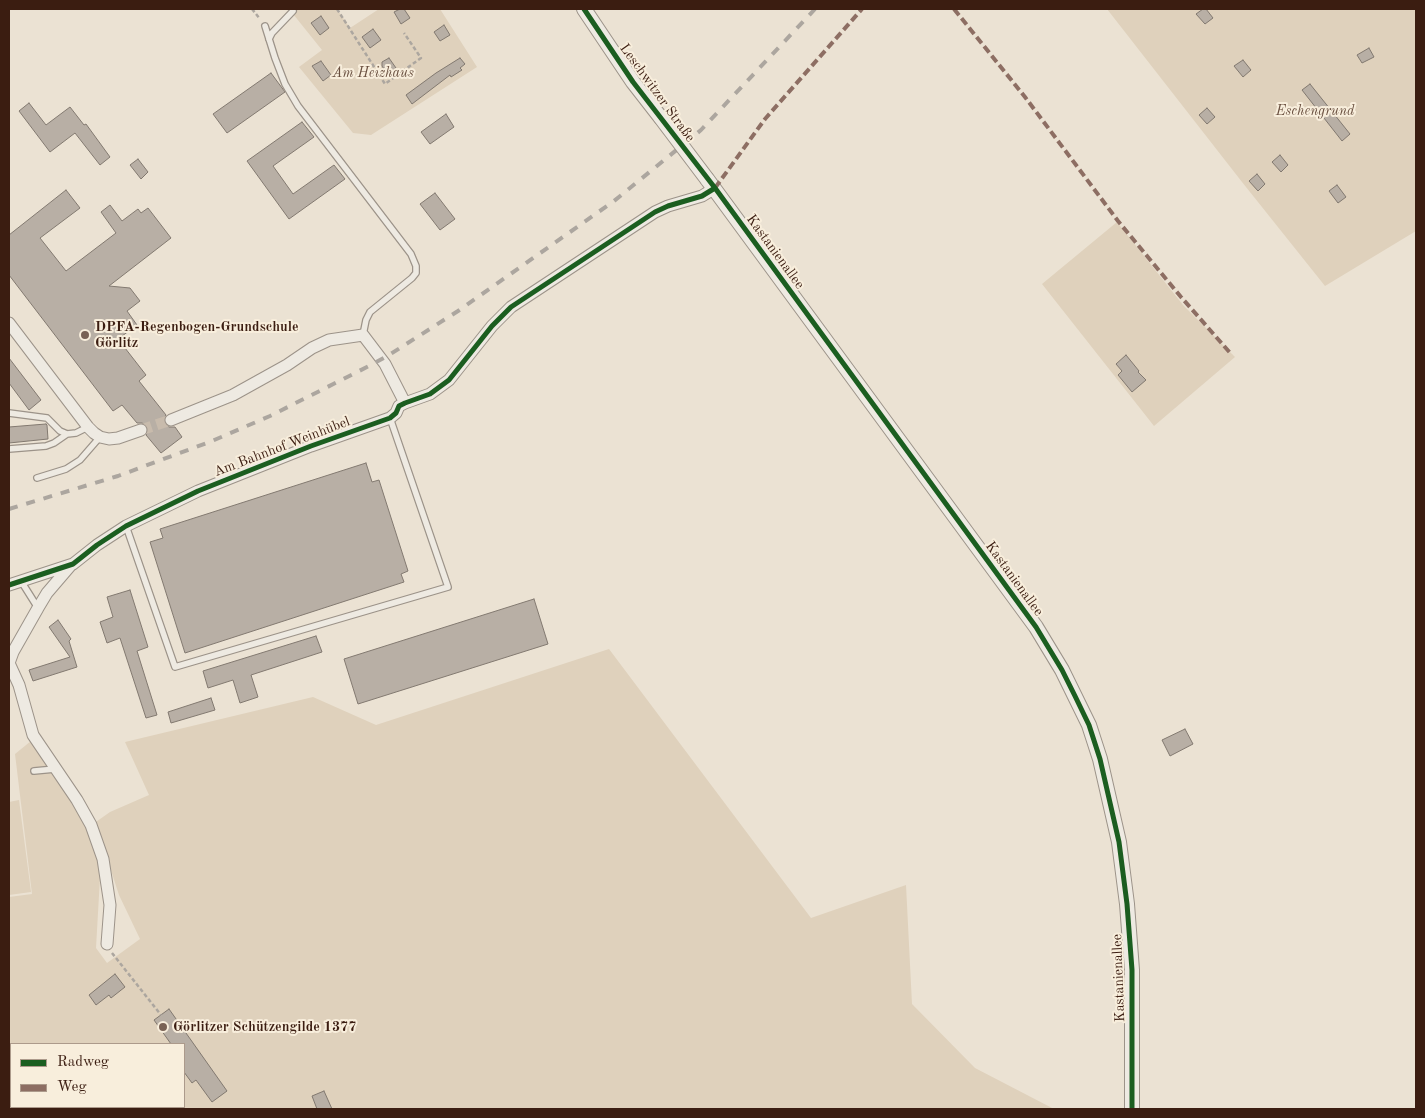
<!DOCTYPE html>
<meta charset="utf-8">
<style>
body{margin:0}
#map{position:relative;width:1425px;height:1118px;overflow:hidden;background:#ebe2d3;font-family:"Old Standard TT",serif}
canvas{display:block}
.frame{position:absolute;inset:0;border:10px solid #3b1d11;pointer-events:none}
.legend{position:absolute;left:10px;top:1043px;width:175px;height:65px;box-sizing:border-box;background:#f8eedc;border:1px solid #ac9a8b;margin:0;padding:6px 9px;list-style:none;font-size:15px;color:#3b1d11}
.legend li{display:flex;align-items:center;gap:10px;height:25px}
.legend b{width:25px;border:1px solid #ac9a8b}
</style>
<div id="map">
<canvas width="1425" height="1118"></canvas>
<div class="frame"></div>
<ul class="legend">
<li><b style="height:6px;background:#1b5e20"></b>Radweg</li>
<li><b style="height:6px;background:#8d6e63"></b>Weg</li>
</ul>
</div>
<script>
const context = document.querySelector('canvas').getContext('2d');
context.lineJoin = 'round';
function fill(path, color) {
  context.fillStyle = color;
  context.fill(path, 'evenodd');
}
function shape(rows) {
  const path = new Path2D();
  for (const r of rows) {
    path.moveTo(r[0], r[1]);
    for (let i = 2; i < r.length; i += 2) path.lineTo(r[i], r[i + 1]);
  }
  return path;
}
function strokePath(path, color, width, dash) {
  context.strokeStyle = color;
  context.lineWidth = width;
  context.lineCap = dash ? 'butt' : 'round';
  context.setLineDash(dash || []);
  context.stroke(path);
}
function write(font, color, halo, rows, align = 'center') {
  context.font = font + ' "Old Standard TT",serif';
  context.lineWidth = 4;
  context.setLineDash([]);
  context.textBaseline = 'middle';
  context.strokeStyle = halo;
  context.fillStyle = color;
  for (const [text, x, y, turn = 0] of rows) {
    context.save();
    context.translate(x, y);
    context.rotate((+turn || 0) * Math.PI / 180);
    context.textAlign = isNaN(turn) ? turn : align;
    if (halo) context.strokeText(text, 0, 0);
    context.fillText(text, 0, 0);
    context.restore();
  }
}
const green = shape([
 [289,9,337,9,350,28,379,9,440,9,477,67,371,135,353,133,299,67,322,50],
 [1107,9,1416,9,1416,231,1325,286,1242,182],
 [1117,222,1183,305,1235,357,1154,426,1042,284],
 [609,649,811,918,906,885,912,1004,975,1068,1054,1109,9,1109,9,897,32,894,15,754,31,741,89,827,101,860,96,948,107,963,140,939,119,895,107,858,93,824,110,812,149,795,125,742,313,697,376,725],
 [11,1044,184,1044,184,1107,11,1107],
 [19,800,31,892,9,895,9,802]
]);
const building = shape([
 [400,9,404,9,410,18,401,24,394,12,400,9],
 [1203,9,1206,9,1213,18,1205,24,1196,14,1203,9],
 [321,16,329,28,320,35,311,23,321,16],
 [444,25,450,35,440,41,434,32,444,25],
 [373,29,381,40,370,48,362,37,373,29],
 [1369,48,1374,57,1362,63,1357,55,1369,48],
 [389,58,396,68,387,74,382,66,382,62,389,58],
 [460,58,465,64,460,68,462,70,451,77,450,75,412,104,406,95,436,73,460,58],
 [1243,60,1251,70,1243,77,1234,66,1243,60],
 [321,61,331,75,323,81,312,66,321,61],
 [271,73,285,92,227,133,213,114,271,73],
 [1310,84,1350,134,1342,141,1302,90,1310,84],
 [29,103,46,125,70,107,84,125,86,124,110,157,100,165,75,133,50,152,19,111,29,103],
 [1207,108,1215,117,1207,124,1199,115,1207,108],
 [446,114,454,127,430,144,421,132,446,114],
 [302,122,314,137,273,166,293,194,334,165,345,179,289,219,247,161,302,122],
 [1280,155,1288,165,1281,172,1272,162,1280,155],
 [138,159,148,172,141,179,130,165,138,159],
 [1257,174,1265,184,1258,191,1249,181,1257,174],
 [1337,185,1346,197,1338,203,1329,191,1337,185],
 [66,190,80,208,40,238,66,271,116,233,101,212,110,205,122,221,138,209,141,213,148,208,171,238,109,286,130,288,140,301,127,311,137,325,118,339,146,375,139,381,166,415,164,418,164,423,169,427,175,427,182,437,161,453,146,435,148,431,146,425,142,423,137,423,122,405,113,411,9,275,9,235,66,190],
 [435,193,455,219,440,230,420,204,435,193],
 [1126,355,1139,371,1138,372,1146,380,1132,392,1118,375,1122,371,1116,364,1126,355],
 [9,358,41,400,29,410,9,383,9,358],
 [46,424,47,425,48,439,9,443,9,427,46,424],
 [366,463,372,482,379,480,408,571,401,574,404,582,185,653,150,542,163,538,160,529,366,463],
 [130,590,148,647,137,651,157,715,146,718,120,638,107,643,100,622,113,617,107,597,130,590],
 [534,599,548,644,358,704,344,659,534,599],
 [58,620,71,639,69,641,77,667,33,681,29,670,70,657,49,627,58,620],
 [316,636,322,652,251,675,258,697,240,703,233,680,208,688,203,671,316,636],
 [211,698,215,710,171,723,168,712,211,698],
 [1185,729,1193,744,1170,756,1162,740,1185,729],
 [115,974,125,987,111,998,109,995,96,1005,89,995,115,974],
 [169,1009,227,1091,212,1102,196,1080,192,1083,184,1072,184,1044,171,1044,154,1020,169,1009],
 [324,1091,332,1109,317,1109,312,1096,324,1091]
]);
const minorTunnel = shape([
 [141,430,171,420]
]);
const path = shape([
 [252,9,260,19],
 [337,9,385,84,421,58,404,33],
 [112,953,161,1015]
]);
const service = shape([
 [265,26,275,58,285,84,298,106,411,254,416,266,416,273,412,278,370,312,366,320,363,335],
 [269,39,272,33,293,11],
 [9,413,47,418,60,431,67,434],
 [9,449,46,446,54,443,67,434,76,433,88,427],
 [37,478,66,469,80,460,100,437],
 [126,526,175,667,448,587,390,418],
 [21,581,38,608],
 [34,771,55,769]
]);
const minor = shape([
 [9,323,88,427,94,433,100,437,109,439,118,438,141,430],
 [171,420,233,395,287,365,312,348,329,340,363,335,385,364,405,403],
 [71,565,47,593,38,608,13,652,9,663,19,685,33,735,77,800,91,825,103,859,110,905,107,944],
 [9,585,73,564,97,545,126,526,198,491,311,446,390,418,396,413,399,406,405,403,430,394,449,380,492,326,511,307,655,212,668,206,702,196,715,188]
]);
const tertiary = shape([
 [584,9,633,82,661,118],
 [707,179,1036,627,1062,670,1089,725,1100,759,1119,842,1127,904,1132,970,1132,1109]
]);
const rail = shape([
 [9,509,118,476,212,441,270,416,369,366,389,355,458,311,614,201,701,130,815,9]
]);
const tertiaryBridge = shape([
 [661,118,707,179]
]);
const quiet = shape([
 [954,9,1025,97,1118,221,1181,297,1232,355],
 [715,188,765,119,862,9]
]);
const cycleway = shape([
 [584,9,633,82,715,188,1036,627,1062,670,1075,696,1089,725,1100,759,1119,842,1127,904,1132,970,1132,1109],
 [9,585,73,564,97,545,126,526,198,491,311,446,390,418,396,413,399,406,405,403,430,394,449,380,492,326,511,307,655,212,668,206,702,196,715,188]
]);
const markers = [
 [85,335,5,"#796255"],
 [163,1027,5,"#796255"]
];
const parkNames = [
 ["Am Heizhaus",373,73],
 ["Eschengrund",1315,111]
];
const streetNames = [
 ["Leschwitzer Straße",657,93,54],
 ["Kastanienallee",775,252,54],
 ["Am Bahnhof Weinhübel",282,447,-21],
 ["Kastanienallee",1014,579,54],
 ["Kastanienallee",1119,978,-92]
];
const poiNames = [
 ["DPFA-Regenbogen-Grundschule",95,327],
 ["Görlitz",95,343],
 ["Görlitzer Schützengilde 1377",173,1027]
];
fill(green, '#dfd1bc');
fill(building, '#b8afa5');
strokePath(building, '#827970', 1);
strokePath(minorTunnel, '#c8bbac', 11, [11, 5.5]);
strokePath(service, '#9c9389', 8);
strokePath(minor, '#9c9389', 13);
strokePath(tertiary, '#9c9389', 16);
strokePath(path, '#aca69f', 2.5, [4, 2.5]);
strokePath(service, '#eeeae2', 5.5);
strokePath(minor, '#eeeae2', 11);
strokePath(tertiary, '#eeeae2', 14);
strokePath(rail, '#aca69f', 4, [9, 9]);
strokePath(tertiaryBridge, '#9c9389', 16, []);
strokePath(tertiaryBridge, '#eeeae2', 14);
strokePath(quiet, '#8d6e63', 4, [8, 4]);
strokePath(cycleway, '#1b5e20', 5);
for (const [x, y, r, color] of markers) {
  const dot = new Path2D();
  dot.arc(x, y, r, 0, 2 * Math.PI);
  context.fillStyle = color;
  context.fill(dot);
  strokePath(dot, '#f8eedc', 2);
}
write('italic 14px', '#694f3f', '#f8eedc', parkNames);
write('14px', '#3b1d11', '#f8eedc', streetNames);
write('bold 14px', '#3b1d11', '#f8eedc', poiNames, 'left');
</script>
